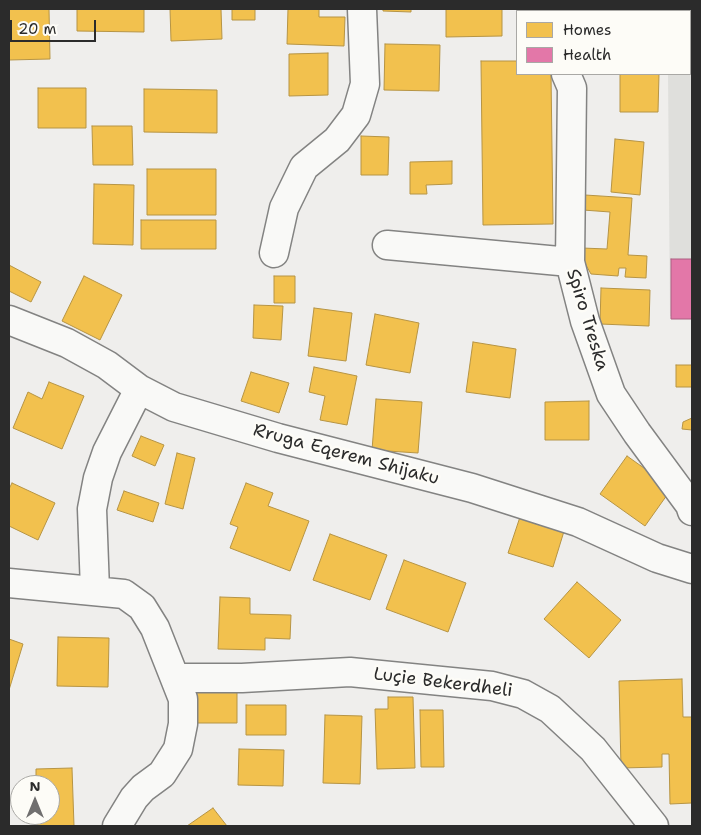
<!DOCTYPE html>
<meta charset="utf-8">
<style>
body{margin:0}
#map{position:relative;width:701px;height:835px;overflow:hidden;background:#efeeec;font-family:"Shantell Sans",sans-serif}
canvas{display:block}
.frame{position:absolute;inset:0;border:10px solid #2b2b2b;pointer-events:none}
.legend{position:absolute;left:516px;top:10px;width:175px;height:65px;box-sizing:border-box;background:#fdfcf7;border:1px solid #a9a8a5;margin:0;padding:6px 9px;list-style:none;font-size:15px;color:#2b2b2b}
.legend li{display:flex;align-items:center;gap:10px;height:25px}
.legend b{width:25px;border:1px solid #a9a8a5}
.north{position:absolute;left:10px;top:775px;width:50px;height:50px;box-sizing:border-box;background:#fdfcf7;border:1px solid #a9a8a5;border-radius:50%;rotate:0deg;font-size:14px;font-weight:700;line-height:20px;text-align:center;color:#2b2b2b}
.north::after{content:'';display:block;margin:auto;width:18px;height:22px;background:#706f6f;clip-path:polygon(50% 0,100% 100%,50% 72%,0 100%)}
.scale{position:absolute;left:10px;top:20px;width:86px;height:22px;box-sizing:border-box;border:2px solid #2b2b2b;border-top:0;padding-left:6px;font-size:15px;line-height:18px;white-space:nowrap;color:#2b2b2b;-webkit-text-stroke:4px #fdfcf7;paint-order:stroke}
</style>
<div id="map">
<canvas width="701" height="835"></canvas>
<div class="frame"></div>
<ul class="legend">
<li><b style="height:14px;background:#f2c14e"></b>Homes</li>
<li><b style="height:14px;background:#e377a8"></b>Health</li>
</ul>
<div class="north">N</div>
<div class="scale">20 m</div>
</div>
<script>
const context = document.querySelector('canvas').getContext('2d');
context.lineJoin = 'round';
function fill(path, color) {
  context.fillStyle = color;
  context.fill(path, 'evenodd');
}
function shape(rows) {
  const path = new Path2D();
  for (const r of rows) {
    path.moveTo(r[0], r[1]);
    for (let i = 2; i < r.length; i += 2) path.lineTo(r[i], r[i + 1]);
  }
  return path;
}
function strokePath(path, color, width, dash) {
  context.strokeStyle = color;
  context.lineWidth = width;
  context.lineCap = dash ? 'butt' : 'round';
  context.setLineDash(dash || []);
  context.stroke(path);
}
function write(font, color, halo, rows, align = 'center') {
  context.font = font + ' "Shantell Sans",sans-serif';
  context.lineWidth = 5;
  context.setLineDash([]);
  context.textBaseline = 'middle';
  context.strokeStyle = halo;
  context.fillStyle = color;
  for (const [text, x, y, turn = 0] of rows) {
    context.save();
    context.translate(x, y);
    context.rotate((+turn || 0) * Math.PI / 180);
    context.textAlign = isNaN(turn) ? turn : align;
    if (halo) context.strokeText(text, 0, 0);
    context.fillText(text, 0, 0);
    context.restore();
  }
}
const built = shape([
 [668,9,692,9,692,316,670,316,668,74,690,74,690,11,668,11]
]);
const homes = shape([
 [9,9,49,9,50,59,9,60,9,9],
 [77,9,144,9,144,32,77,31,77,9],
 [170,9,221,9,222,39,171,41,170,9],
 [232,9,255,9,255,20,232,20,232,9],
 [288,9,319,9,319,17,345,17,344,46,287,44,288,9],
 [383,9,411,9,411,12,383,11,383,9],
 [446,9,502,9,502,36,446,37,446,9],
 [568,9,600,9,600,11,568,11,568,9],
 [385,44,440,45,439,91,384,90,385,44],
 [328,53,328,95,289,96,289,54,328,53],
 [481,61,517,61,517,74,551,74,553,224,483,225,481,61],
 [620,74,659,74,658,112,620,112,620,74],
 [38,88,86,88,86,128,38,128,38,88],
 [144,89,217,90,217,133,144,132,144,89],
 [92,126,132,126,133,165,93,165,92,126],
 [361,136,389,137,388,175,361,175,361,136],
 [615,139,644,142,640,195,611,192,615,139],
 [452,161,452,184,426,185,427,194,410,194,410,162,452,161],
 [147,169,216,169,216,215,147,215,147,169],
 [94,184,134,185,133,245,93,244,94,184],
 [585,195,632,198,628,255,647,256,646,278,625,277,626,268,619,268,618,276,591,274,582,258,582,248,607,249,610,212,583,210,585,195],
 [141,220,216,220,216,249,141,249,141,220],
 [9,265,41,282,31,302,9,291,9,265],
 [84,276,122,295,100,340,62,321,84,276],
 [274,276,295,276,295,303,274,303,274,276],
 [601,288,650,290,649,326,600,324,601,288],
 [254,305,283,306,281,340,253,338,254,305],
 [314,308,352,313,346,361,308,356,314,308],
 [375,314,419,323,410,373,366,365,375,314],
 [473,342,516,349,510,398,466,392,473,342],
 [676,365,692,365,692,387,676,387,676,365],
 [314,367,357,376,347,425,320,420,325,396,309,392,314,367],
 [251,372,289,383,279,413,241,401,251,372],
 [49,382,84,396,62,449,13,428,28,392,42,399,49,382],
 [376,399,422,402,418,453,372,450,376,399],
 [589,401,589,440,545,440,545,402,589,401],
 [692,418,692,430,682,429,683,422,692,418],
 [141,436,164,445,155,466,132,456,141,436],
 [177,453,195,458,183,509,165,504,177,453],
 [627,456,672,488,645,526,600,494,627,456],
 [12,483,55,503,38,540,9,526,9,489,12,483],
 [246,483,273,493,268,506,309,521,290,571,230,548,238,527,230,524,246,483],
 [124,491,159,503,153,522,117,510,124,491],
 [521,514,565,528,553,567,508,553,521,514],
 [330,534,387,555,370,600,313,580,330,534],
 [404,560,466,583,448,632,386,609,404,560],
 [577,582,621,620,589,658,544,619,577,582],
 [220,597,250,598,250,614,291,615,290,639,265,638,265,650,218,649,220,597],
 [58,637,109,638,108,687,57,686,58,637],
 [9,639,23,644,9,690,9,639],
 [682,679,683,717,692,717,692,803,670,804,669,754,662,754,662,767,621,768,619,681,682,679],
 [188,683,237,683,237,723,188,723,188,683],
 [388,697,413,697,415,768,377,769,375,709,388,709,388,697],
 [246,705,286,705,286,735,246,735,246,705],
 [420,710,443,710,444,767,421,767,420,710],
 [325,715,362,716,360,784,323,783,325,715],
 [239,749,284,750,283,786,238,785,239,749],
 [72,768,74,826,37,826,37,815,50,815,50,785,36,785,36,769,72,768],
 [213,808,227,826,187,826,213,808]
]);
const health = shape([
 [641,9,684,9,684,11,641,11,641,9],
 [671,259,692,259,692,319,671,319,671,259]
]);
const minor = shape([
 [540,9,541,11],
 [566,74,572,88,570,262,585,321,611,394,637,433,690,505,692,511],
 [387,245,570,262],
 [274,253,284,208,304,167,337,140,356,115,365,84,362,9],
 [9,320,67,343,107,365,139,389,174,407,278,438,472,488,578,522,657,558,692,569],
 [9,583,124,594,142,607,155,628,183,699,183,724,178,749,162,774,143,788,134,798,117,826],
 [95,590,92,509,98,478,107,452,139,389],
 [175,678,242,678,350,672,492,686,523,694,550,709,593,749,654,826]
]);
const streetNames = [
 ["Spiro Treska",587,320,73],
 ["Rruga Eqerem Shijaku",346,455,15],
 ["Luçie Bekerdheli",443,683,7]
];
fill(built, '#dfdfdc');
fill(homes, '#f2c14e');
strokePath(homes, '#b69444', 1);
fill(health, '#e377a8');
strokePath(health, '#ac6082', 1);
strokePath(minor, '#838382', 31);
strokePath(minor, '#f9f9f7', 28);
write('18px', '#2b2b2b', '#fdfcf7', streetNames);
</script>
